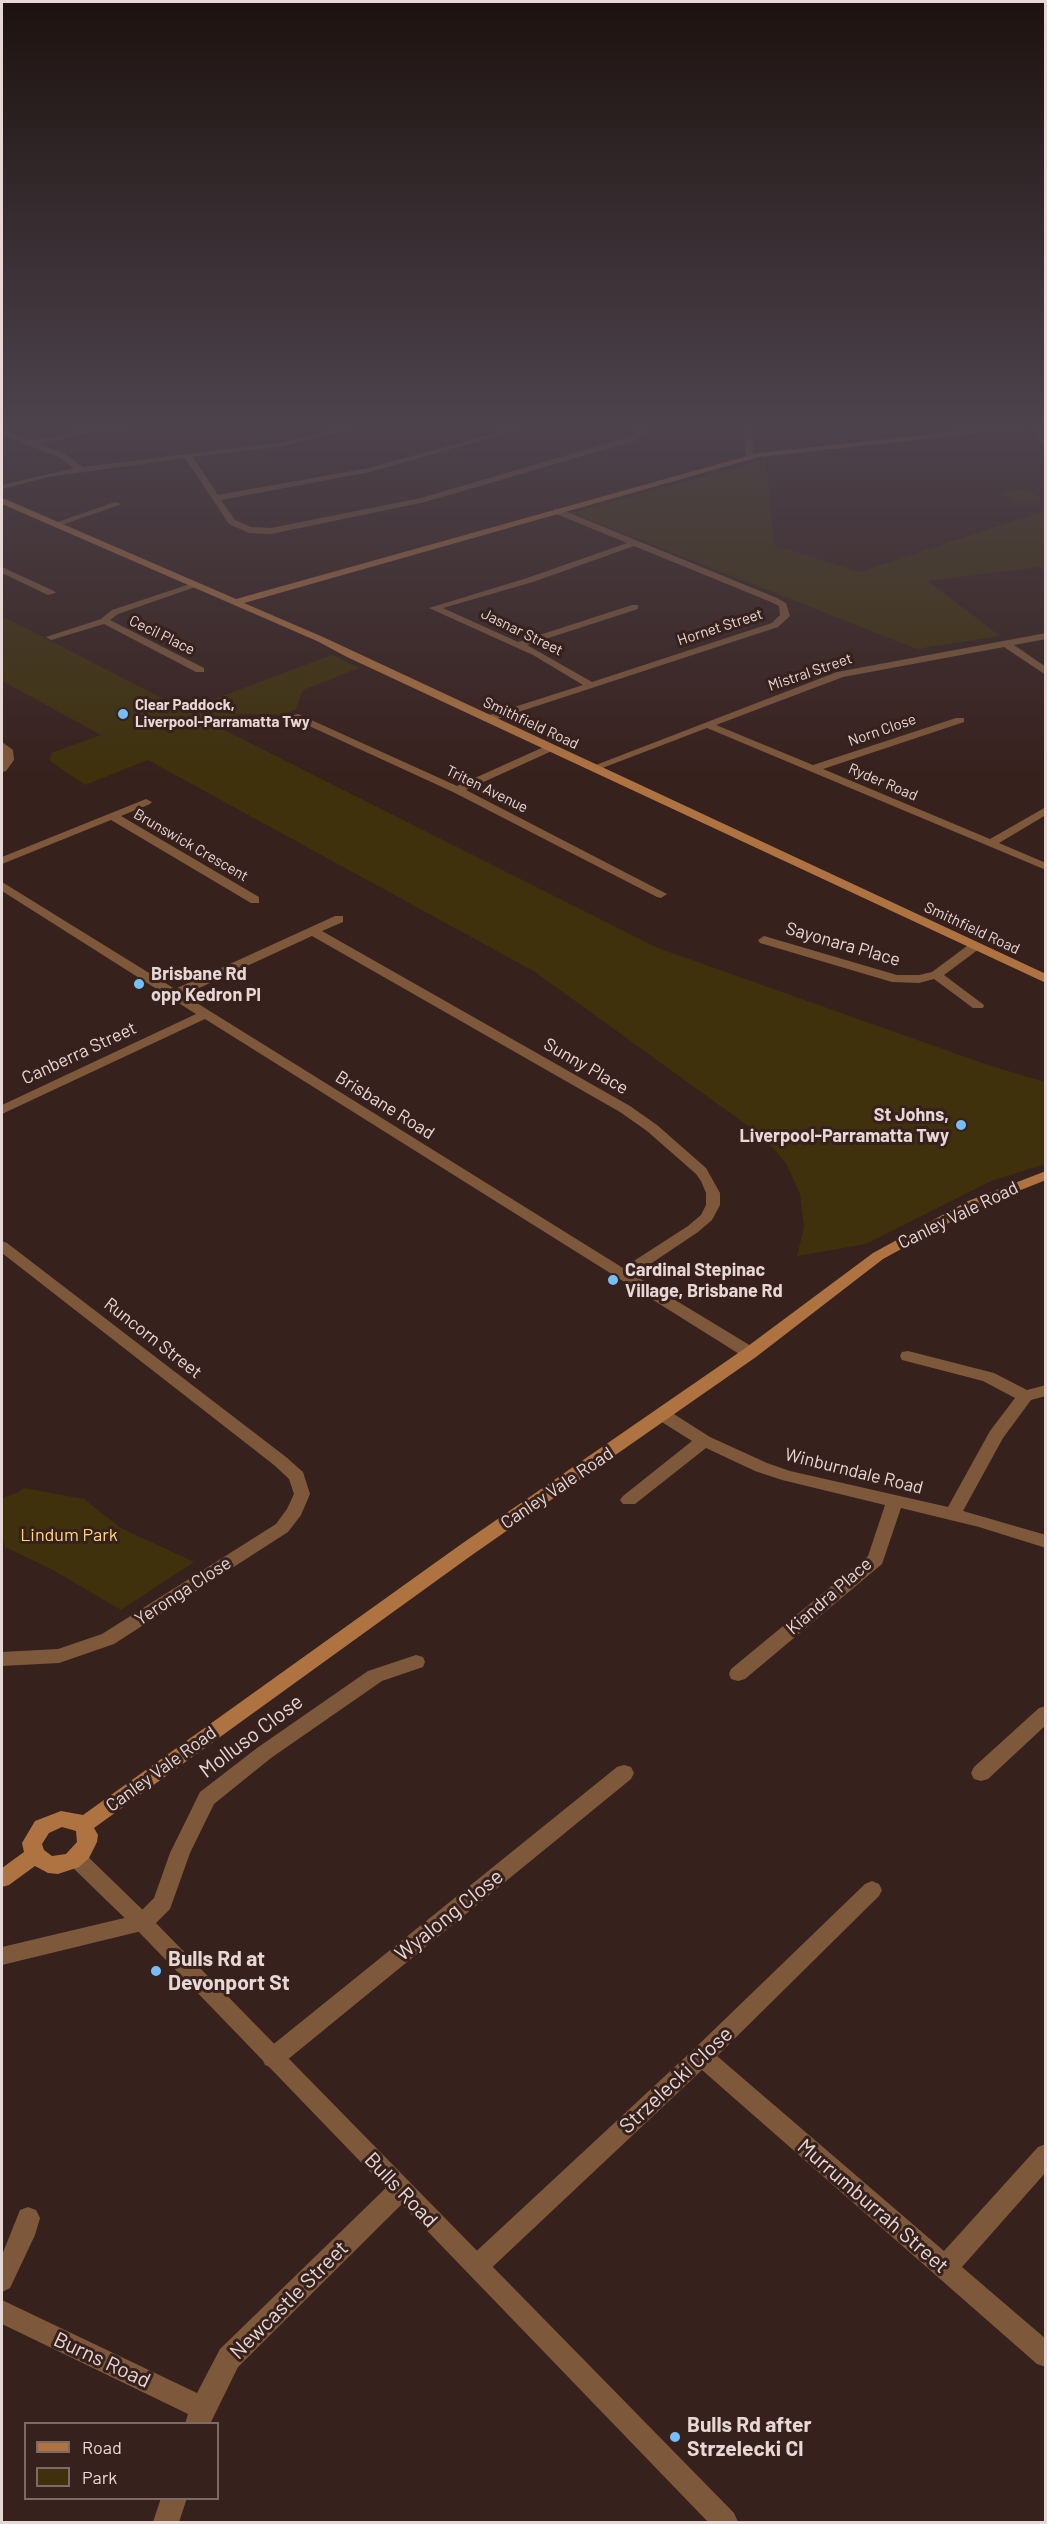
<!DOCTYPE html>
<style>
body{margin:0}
#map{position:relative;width:1047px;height:2524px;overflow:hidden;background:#37211d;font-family:Barlow,sans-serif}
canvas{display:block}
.frame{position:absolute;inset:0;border:3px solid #e7d8d5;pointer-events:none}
.legend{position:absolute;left:24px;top:2422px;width:195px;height:78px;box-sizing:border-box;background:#37211d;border:2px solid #7d6a67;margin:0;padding:8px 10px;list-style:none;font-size:18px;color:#e7d8d5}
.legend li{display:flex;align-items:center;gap:12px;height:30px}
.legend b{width:30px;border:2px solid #7d6a67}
</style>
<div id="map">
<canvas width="1047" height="2524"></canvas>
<div class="frame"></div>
<ul class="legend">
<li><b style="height:8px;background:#af7341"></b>Road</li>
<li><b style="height:16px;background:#3e310b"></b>Park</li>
</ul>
</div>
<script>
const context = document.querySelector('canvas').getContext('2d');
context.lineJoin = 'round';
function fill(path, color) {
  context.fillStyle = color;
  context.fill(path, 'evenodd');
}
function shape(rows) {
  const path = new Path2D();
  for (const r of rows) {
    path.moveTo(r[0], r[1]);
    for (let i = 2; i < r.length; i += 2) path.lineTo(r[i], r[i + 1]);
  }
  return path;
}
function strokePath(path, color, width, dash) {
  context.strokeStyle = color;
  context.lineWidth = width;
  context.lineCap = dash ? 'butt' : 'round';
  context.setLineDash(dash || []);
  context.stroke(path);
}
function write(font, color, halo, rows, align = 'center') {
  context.font = font + ' Barlow,sans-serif';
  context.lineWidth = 6;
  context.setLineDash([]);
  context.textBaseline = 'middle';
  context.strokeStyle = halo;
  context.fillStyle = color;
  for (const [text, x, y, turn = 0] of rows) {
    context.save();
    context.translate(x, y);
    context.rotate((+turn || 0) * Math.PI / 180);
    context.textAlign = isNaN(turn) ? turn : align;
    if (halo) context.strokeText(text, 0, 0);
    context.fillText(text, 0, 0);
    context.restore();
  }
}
const green = shape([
 [766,459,774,545,859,572,1045,511,1045,571,1039,567,928,581,1000,636,917,649,572,513],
 [1023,489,1045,499,1023,505,1001,495],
 [2,616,185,710,332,655,359,668,303,690,296,709,282,715,237,714,214,725,658,948,988,1065,1045,1082,1045,1164,991,1181,866,1244,797,1256,804,1227,800,1194,786,1163,762,1136,535,972,148,760,85,785,50,761,51,753,101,735,2,681],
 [24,1488,84,1499,121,1528,194,1562,121,1610,51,1569,5,1547,2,1534,2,1498,17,1493]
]);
const minor = shape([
 [135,424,168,424,164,426,92,432,39,444,64,453,83,467,284,442,359,424,373,424,284,446,193,457,218,495,369,468,527,424,540,424,370,472,221,500,235,520,251,527,271,528,421,498,628,437,640,429,640,424,648,424,648,430,634,441,425,502,271,534,249,533,229,524,185,458,48,477,2,489,2,485,74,468,58,457,2,435,2,430,32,441,92,428,135,424],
 [115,502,122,504,59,526,52,524,115,502],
 [554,509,560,509,777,598,786,603,790,616,778,627,491,721,483,721,483,717,583,685,533,655,429,608,527,578,627,543,554,513,554,509],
 [634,546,771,602,779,606,780,615,772,623,592,682,527,645,638,609,638,605,632,605,518,642,443,608,533,582,634,546],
 [2,567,54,591,56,593,48,595,2,573,2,567],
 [193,583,201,585,118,614,110,620,204,668,204,672,196,672,104,624,51,640,46,637,101,619,112,610,193,583],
 [1046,633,1046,639,1014,645,1046,667,1046,675,1004,647,843,677,716,725,813,765,956,718,964,718,964,722,823,769,990,839,1046,807,1046,815,999,843,1046,863,1046,870,707,728,597,770,593,771,588,768,837,672,1046,633],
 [298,714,457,786,546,746,554,746,554,750,466,790,667,894,661,898,657,897,453,792,294,719,294,715,298,714],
 [2,742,13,750,14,760,6,771,2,772,2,742],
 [146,799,152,802,150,804,121,816,259,897,259,903,251,903,111,820,2,864,2,857,146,799],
 [2,882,175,989,335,916,343,916,343,922,322,931,630,1106,657,1125,706,1168,720,1193,720,1205,712,1220,698,1232,634,1275,756,1349,758,1353,756,1357,744,1357,205,1019,2,1114,2,1105,196,1014,2,891,2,882],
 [312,936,620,1112,647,1131,696,1174,701,1181,706,1193,706,1205,701,1215,688,1226,623,1268,184,995,312,936],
 [764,936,897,975,919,975,932,972,971,943,979,943,981,946,979,949,944,975,984,1005,983,1008,973,1008,934,979,919,983,892,982,760,943,758,940,764,936],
 [2,1241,7,1243,286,1457,303,1472,310,1494,301,1515,288,1532,114,1644,59,1663,2,1666,2,1652,58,1649,102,1634,276,1524,287,1509,294,1494,289,1479,274,1465,2,1253,2,1241],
 [908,1351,994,1373,1027,1390,1046,1385,1046,1396,1031,1400,1003,1438,963,1511,1046,1535,1046,1548,979,1527,901,1508,882,1564,745,1679,738,1681,731,1679,729,1674,731,1669,868,1556,885,1505,782,1480,755,1471,706,1448,635,1504,623,1504,620,1500,623,1496,692,1441,657,1419,655,1415,657,1411,669,1411,710,1437,767,1463,790,1471,948,1507,990,1431,1015,1398,983,1381,902,1360,900,1356,902,1352,908,1351],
 [416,1655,423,1657,425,1662,423,1667,382,1681,271,1758,214,1804,190,1853,170,1909,150,1929,2,1965,2,1947,137,1915,154,1898,170,1853,200,1792,257,1748,368,1671,416,1655],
 [1046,1706,1046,1725,988,1779,981,1781,974,1779,971,1773,974,1767,1039,1708,1046,1706],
 [624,1765,631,1767,634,1773,631,1779,281,2065,273,2068,265,2065,262,2058,265,2051,617,1767,624,1765],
 [872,1881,879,1884,882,1890,879,1896,717,2056,944,2251,1038,2147,1046,2144,1046,2172,962,2267,1046,2339,1046,2367,1037,2364,702,2070,485,2274,477,2278,469,2274,465,2266,469,2258,694,2049,865,1884,872,1881],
 [401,2178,409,2181,412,2189,409,2197,238,2367,210,2424,185,2424,188,2414,2,2324,2,2300,197,2393,220,2349,393,2181,401,2178],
 [28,2207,36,2210,40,2218,35,2235,10,2288,2,2292,2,2255,20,2210,28,2207],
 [161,2498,187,2498,179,2522,153,2522,161,2498]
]);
const tertiary = shape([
 [743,424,751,424,754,457,750,459,746,457,743,424],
 [1030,424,1036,424,1044,433,1046,449,1029,426,1030,424],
 [76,1850,83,1852,150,1917,734,2513,738,2522,708,2522,136,1929,69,1864,66,1858,69,1852,76,1850]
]);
const secondary = shape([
 [1024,424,1046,424,1046,426,759,457,244,603,323,637,1046,974,1046,983,347,657,317,641,2,504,2,499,5,499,236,599,758,453,1024,424],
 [1046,1171,1046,1180,978,1207,883,1259,756,1357,472,1555,94,1828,98,1835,97,1842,89,1858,79,1867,58,1874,48,1873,35,1866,9,1885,2,1887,2,1868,24,1852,22,1843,35,1821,61,1811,83,1815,460,1545,744,1349,873,1253,968,1201,1046,1171],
 [62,1827,76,1831,77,1842,66,1854,52,1856,44,1850,42,1844,49,1833,62,1827]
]);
const markers = [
 [123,714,6,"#74c0f6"],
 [139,984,6,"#74c0f6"],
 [961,1125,6,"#74c0f6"],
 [613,1280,6,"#74c0f6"],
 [156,1971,6,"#74c0f6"],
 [675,2437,6,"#74c0f6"]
];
const farStreetnames = [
 ["Hornet Street",720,627,-18],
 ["Jasnar Street",522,632,26],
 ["Cecil Place",162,635,26],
 ["Mistral Street",810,672,-19],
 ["Smithfield Road",531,723,25],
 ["Norn Close",882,730,-19],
 ["Ryder Road",883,782,23],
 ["Triten Avenue",487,789,26],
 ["Brunswick Crescent",191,845,30],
 ["Smithfield Road",972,928,25]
];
const farPoinames = [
 ["Clear Paddock,",135,705],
 ["Liverpool-Parramatta Twy",135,722]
];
const streetNames = [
 ["Sayonara Place",843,944,16],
 ["Canberra Street",79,1053,-25],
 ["Sunny Place",586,1066,30],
 ["Brisbane Road",385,1105,32],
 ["Canley Vale Road",958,1215,-26],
 ["Runcorn Street",153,1338,38],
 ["Winburndale Road",854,1471,14],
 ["Canley Vale Road",557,1488,-34],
 ["Yeronga Close",183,1591,-33],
 ["Kiandra Place",829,1596,-41],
 ["Canley Vale Road",161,1769,-36]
];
const poiNames = [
 ["Brisbane Rd",151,974],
 ["opp Kedron Pl",151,995],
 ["St Johns,",949,1115,"right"],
 ["Liverpool-Parramatta Twy",949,1136,"right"],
 ["Cardinal Stepinac",625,1270],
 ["Village, Brisbane Rd",625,1291]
];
const parkNames = [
 ["Lindum Park",69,1535]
];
const nearStreetnames = [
 ["Molluso Close",251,1736,-37],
 ["Wyalong Close",449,1915,-39],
 ["Strzelecki Close",676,2080,-43],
 ["Bulls Road",401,2190,46],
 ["Murrumburrah Street",873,2206,41],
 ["Newcastle Street",289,2300,-45],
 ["Burns Road",102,2360,25]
];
const nearPoinames = [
 ["Bulls Rd at",168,1959],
 ["Devonport St",168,1983],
 ["Bulls Rd after",687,2425],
 ["Strzelecki Cl",687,2449]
];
fill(green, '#3e310b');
fill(minor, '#7e583a');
fill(tertiary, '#7e583a');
fill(secondary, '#af7341');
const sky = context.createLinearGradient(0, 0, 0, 777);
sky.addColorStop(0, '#1e1210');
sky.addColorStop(0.55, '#4d434c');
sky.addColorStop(1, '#4d434c00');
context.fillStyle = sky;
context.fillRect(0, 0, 1047, 777);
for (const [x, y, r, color] of markers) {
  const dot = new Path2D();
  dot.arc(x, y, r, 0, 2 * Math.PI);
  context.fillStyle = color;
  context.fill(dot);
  strokePath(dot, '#37211d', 2);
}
write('15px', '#e7d8d5', '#37211d', farStreetnames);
write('bold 15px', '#e7d8d5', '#37211d', farPoinames, 'left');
write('18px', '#e7d8d5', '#37211d', streetNames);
write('bold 18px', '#e7d8d5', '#37211d', poiNames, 'left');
write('18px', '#fdd97d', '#37211d', parkNames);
write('21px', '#e7d8d5', '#37211d', nearStreetnames);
write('bold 21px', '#e7d8d5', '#37211d', nearPoinames, 'left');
</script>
